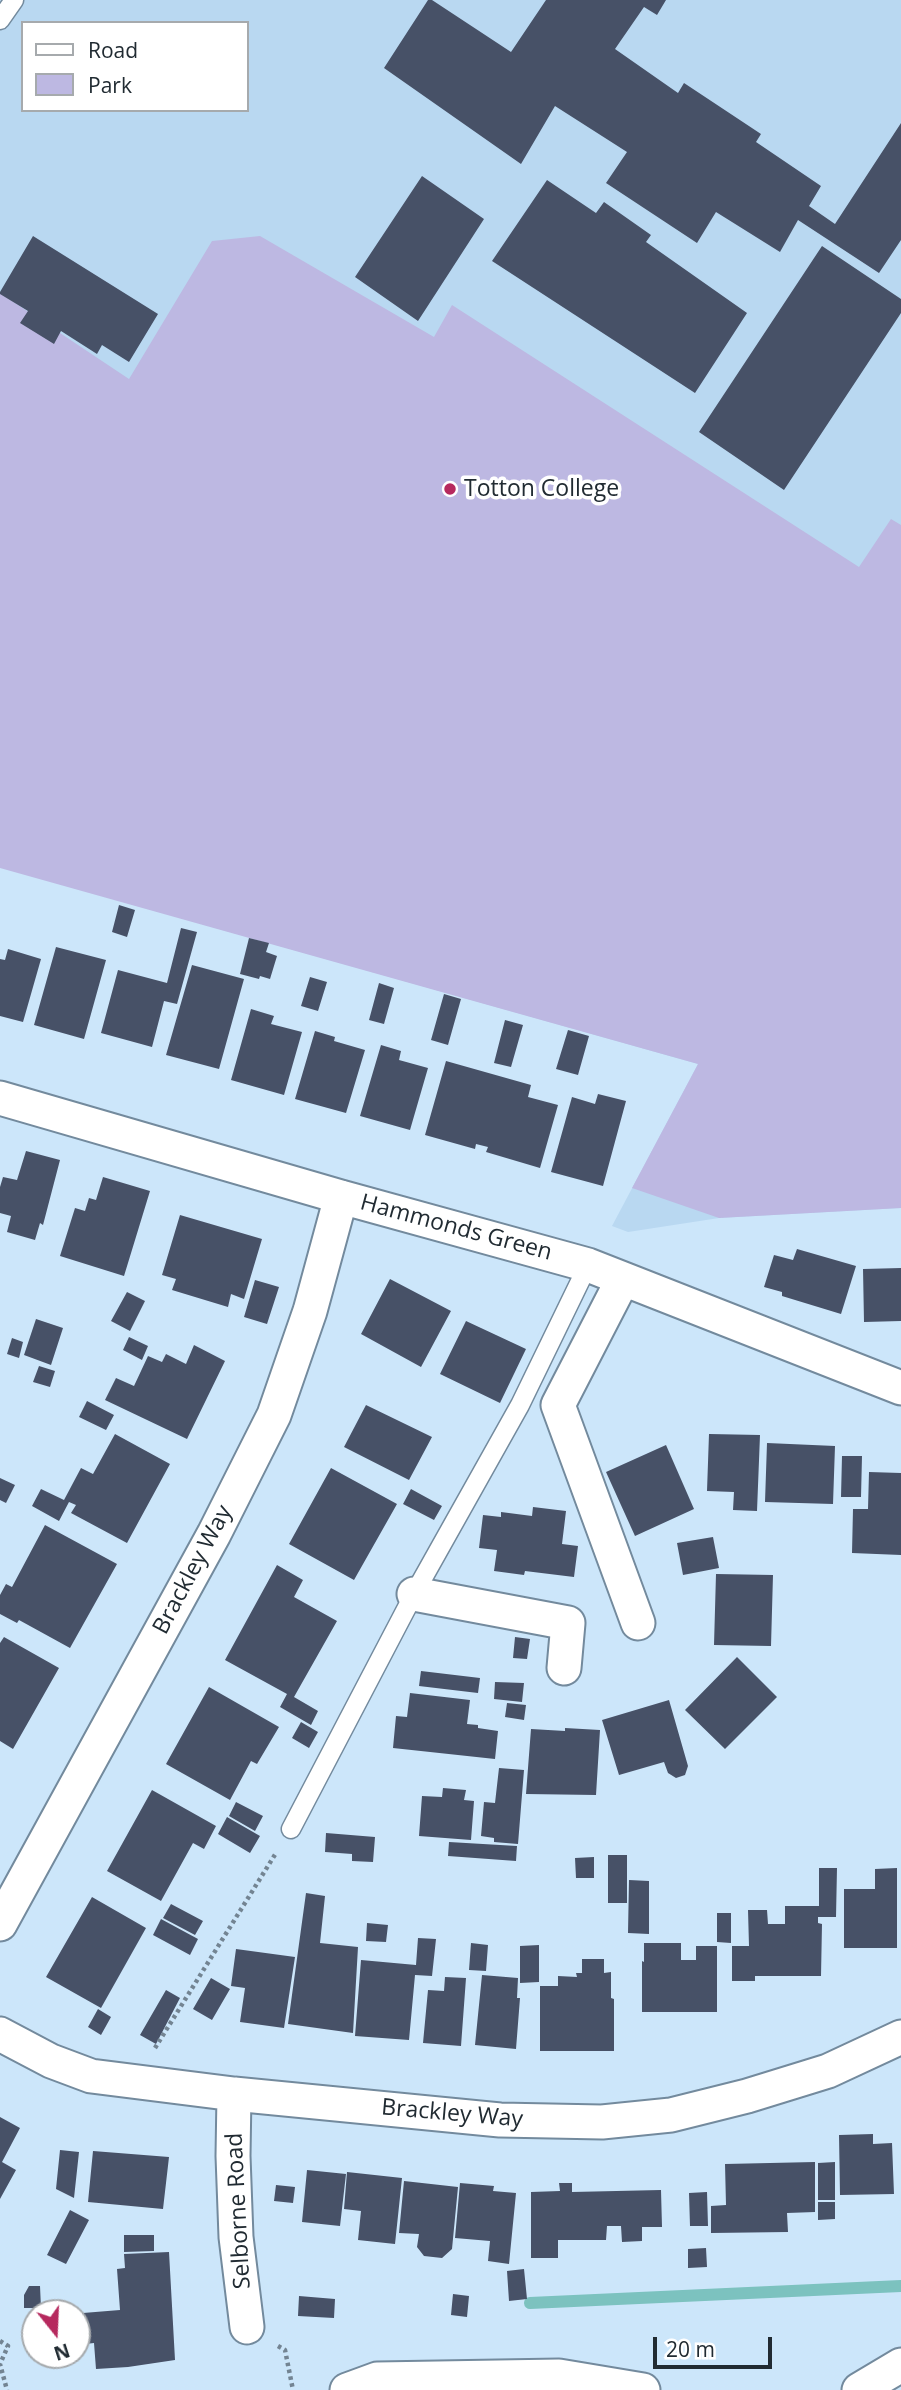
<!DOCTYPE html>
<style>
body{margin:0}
#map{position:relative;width:901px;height:2390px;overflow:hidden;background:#cce6fa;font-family:"Open Sans",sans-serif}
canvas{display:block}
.legend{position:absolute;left:21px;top:21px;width:228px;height:91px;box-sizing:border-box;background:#fff;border:2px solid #a6aaad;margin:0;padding:9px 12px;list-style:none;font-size:21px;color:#212b32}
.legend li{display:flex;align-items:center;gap:14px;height:35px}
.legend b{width:35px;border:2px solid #a6aaad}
.north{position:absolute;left:21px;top:2299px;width:70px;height:70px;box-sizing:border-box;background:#fff;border:2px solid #a6aaad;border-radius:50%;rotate:162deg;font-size:19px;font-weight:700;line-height:28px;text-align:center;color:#212b32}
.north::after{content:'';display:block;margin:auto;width:24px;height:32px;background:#b6295e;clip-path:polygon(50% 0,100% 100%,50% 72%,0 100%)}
.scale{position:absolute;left:653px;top:2337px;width:119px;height:32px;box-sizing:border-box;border:4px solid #212b32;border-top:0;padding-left:9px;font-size:21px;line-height:24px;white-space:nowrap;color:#212b32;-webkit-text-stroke:5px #fff;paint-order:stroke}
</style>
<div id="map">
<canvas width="901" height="2390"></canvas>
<ul class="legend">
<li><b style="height:9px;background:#fff"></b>Road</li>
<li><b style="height:19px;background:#bdb8e2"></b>Park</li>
</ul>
<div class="north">N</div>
<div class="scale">20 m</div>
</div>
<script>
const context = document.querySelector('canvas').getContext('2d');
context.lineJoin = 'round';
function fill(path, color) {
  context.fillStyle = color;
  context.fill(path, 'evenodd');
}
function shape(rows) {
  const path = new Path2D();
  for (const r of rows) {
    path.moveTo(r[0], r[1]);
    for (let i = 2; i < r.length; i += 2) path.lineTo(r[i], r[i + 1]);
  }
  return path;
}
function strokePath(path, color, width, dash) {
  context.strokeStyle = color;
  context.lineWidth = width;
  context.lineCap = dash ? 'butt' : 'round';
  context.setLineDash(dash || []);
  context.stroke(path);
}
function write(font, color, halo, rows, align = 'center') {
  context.font = font + ' "Open Sans",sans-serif';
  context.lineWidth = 7;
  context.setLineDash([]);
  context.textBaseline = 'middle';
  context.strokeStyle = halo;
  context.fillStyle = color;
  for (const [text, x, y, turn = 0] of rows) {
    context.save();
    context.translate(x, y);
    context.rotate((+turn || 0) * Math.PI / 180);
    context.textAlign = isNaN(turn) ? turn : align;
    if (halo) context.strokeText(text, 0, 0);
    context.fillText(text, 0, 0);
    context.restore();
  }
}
const built = shape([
 [0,0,901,0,901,1208,719,1218,628,1232,612,1226,698,1064,0,867],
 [23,23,247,23,247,110,23,110]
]);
const green = shape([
 [260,236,434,337,452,305,859,567,891,519,901,525,901,1208,719,1218,632,1188,698,1064,0,868,0,293,129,379,212,241]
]);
const stream = shape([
 [530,2303,901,2286]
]);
const building = shape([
 [428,0,432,0,511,52,546,0,666,0,657,15,644,7,615,49,678,93,684,83,761,134,756,142,821,186,809,206,835,224,901,123,901,240,879,273,798,220,780,252,716,212,697,243,606,183,627,152,555,106,521,164,384,68],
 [422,176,484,219,418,321,355,277],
 [547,180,596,213,604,202,651,235,646,242,747,313,695,393,492,261],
 [33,236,158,314,129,362,102,345,97,354,61,331,54,344,20,323,28,311,0,294,0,292],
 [822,246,901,299,901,313,784,490,699,432],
 [119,905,135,910,127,937,112,932],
 [181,928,197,932,177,1004,164,1001,152,1047,101,1033,118,970,167,983],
 [249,938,269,943,266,952,277,956,270,979,260,976,259,979,240,974],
 [56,947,106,960,84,1039,34,1025],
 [8,949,41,959,23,1022,0,1016,0,959,5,960],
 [192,965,244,979,219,1069,166,1055],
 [310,977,327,982,318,1011,301,1006],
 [379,983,394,988,384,1024,369,1020],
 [444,994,461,999,448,1045,431,1040],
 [251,1009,274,1016,271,1024,302,1032,284,1095,231,1080],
 [505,1020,523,1025,511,1067,494,1063],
 [568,1030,589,1036,578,1075,556,1069],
 [315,1031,335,1037,334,1041,365,1050,346,1113,295,1099],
 [381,1045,401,1051,399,1060,428,1068,410,1130,360,1116],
 [446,1061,531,1085,528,1097,558,1105,540,1168,486,1152,488,1147,476,1144,475,1149,425,1135],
 [598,1094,626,1101,603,1186,551,1172,572,1097,595,1104],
 [26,1151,60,1160,43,1225,40,1223,35,1240,7,1232,11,1216,0,1213,0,1187,3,1177,17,1180],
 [103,1177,150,1191,124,1276,60,1256,75,1208,85,1211,89,1198,96,1200],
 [180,1215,262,1239,244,1299,231,1294,228,1307,172,1290,176,1279,162,1275],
 [797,1249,856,1266,841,1314,782,1296,782,1292,764,1287,774,1255,793,1260],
 [901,1268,901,1321,864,1322,863,1269],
 [390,1279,451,1311,421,1367,361,1334],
 [255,1280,279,1287,267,1324,244,1317],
 [127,1292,145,1301,130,1331,111,1321],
 [36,1319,63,1328,51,1365,24,1355],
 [466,1321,526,1349,500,1403,440,1374],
 [129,1337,148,1346,142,1360,123,1350],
 [12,1338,23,1342,19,1358,7,1354],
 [194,1345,225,1361,187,1439,105,1400,116,1378,134,1386,148,1356,162,1362,166,1354,186,1364],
 [39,1366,55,1371,50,1387,33,1382],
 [87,1401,114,1415,106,1430,79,1417],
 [366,1405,432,1437,409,1480,344,1447],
 [115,1434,170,1464,127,1543,71,1513,76,1505,69,1502,59,1521,32,1506,41,1489,64,1500,81,1468,93,1474],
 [709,1434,760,1435,757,1511,733,1510,734,1492,707,1491],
 [767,1443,835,1446,833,1504,765,1502],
 [666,1445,694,1509,635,1536,606,1472],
 [842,1456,862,1456,861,1497,841,1497],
 [331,1468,397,1504,354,1580,289,1544],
 [869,1472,901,1473,901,1555,852,1553,853,1509,868,1509],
 [0,1478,15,1485,6,1503,0,1500],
 [411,1489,442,1506,434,1520,403,1504],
 [533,1507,566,1511,562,1544,578,1546,574,1577,525,1571,524,1575,494,1571,497,1550,479,1548,483,1515,501,1517,501,1512,532,1516],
 [45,1525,117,1564,70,1648,19,1620,17,1623,0,1614,0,1595,6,1584,12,1587],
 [713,1537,719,1568,683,1575,677,1543],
 [277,1565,303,1580,294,1597,337,1621,294,1697,318,1711,311,1725,280,1707,287,1694,225,1660],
 [716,1574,773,1575,771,1646,714,1645],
 [4,1637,59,1668,13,1749,0,1741,0,1643],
 [515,1637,530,1639,527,1659,513,1658],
 [737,1657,777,1697,725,1749,685,1710],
 [421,1671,480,1678,478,1693,419,1686],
 [495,1682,524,1683,522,1702,494,1699],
 [209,1687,279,1727,257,1764,251,1761,230,1800,166,1764],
 [410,1693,470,1700,467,1724,478,1725,478,1728,498,1731,495,1759,393,1748,396,1716,407,1717],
 [669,1700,688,1766,685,1775,676,1778,668,1773,664,1762,619,1775,602,1720],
 [507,1703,526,1705,524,1720,505,1717],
 [301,1722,318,1732,309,1748,292,1738],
 [565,1728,600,1730,596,1795,526,1794,531,1729,565,1731],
 [499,1768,524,1770,518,1844,494,1842,494,1838,481,1836,484,1802,495,1803],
 [443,1788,466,1790,464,1800,474,1801,471,1840,419,1836,422,1796,442,1797],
 [152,1790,216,1826,204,1849,193,1843,161,1901,107,1871],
 [236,1802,263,1816,255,1831,229,1816],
 [227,1817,260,1836,250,1853,218,1834],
 [326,1833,375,1837,373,1862,352,1861,352,1854,325,1852],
 [449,1842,517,1846,516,1861,448,1856],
 [608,1855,627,1855,627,1903,608,1903],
 [594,1857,594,1878,576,1878,575,1858],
 [819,1868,837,1868,836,1917,818,1917,818,1923,822,1924,821,1976,755,1976,755,1981,732,1981,732,1946,749,1946,748,1910,767,1910,768,1924,785,1924,785,1906,819,1906],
 [897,1868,897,1948,844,1948,844,1889,875,1889,875,1869],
 [629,1880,649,1881,649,1934,628,1933],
 [306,1893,325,1896,320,1943,358,1947,353,2033,288,2024],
 [92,1897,146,1928,101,2008,46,1977],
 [171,1904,203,1921,195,1935,163,1918],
 [717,1913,731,1913,731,1943,717,1942],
 [161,1919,198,1939,190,1955,153,1935],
 [367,1923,388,1925,386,1942,366,1941],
 [418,1938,436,1939,432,1976,415,1975,409,2040,355,2036,361,1960,416,1965],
 [471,1943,488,1945,486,1971,469,1970],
 [644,1943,681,1943,681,1960,696,1960,696,1946,717,1946,717,2012,642,2012,642,1961,644,1962],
 [539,1945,539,1982,520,1983,520,1946],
 [236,1949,295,1957,284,2028,240,2022,245,1988,231,1986],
 [582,1959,604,1959,604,1973,611,1972,611,1998,614,1999,614,2051,540,2051,540,1986,558,1986,558,1976,577,1977,576,1973,582,1973],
 [482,1975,518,1978,517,1998,520,1998,516,2049,475,2045],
 [445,1977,466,1978,461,2046,423,2043,428,1990,444,1991],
 [211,1978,230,1989,212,2020,193,2009],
 [166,1990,180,1998,156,2044,140,2035],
 [98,2009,111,2017,101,2035,88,2027],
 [0,2117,20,2128,2,2162,16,2170,0,2199],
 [873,2134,873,2144,892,2143,894,2194,840,2195,839,2135],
 [60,2150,79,2152,74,2198,56,2189],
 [93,2151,169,2157,163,2209,88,2202],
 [815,2162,815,2212,787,2213,788,2232,711,2233,711,2206,726,2205,725,2164],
 [835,2162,835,2200,818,2200,818,2163],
 [307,2170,346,2174,340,2226,302,2222],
 [347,2172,402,2178,395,2244,358,2240,361,2211,344,2209],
 [404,2181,458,2187,452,2249,442,2258,424,2256,417,2247,419,2234,399,2233],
 [460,2183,494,2186,493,2191,516,2193,509,2264,488,2261,490,2241,455,2238],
 [559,2183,572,2183,572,2192,661,2190,662,2227,642,2227,642,2241,622,2242,621,2226,607,2226,606,2240,558,2240,558,2258,531,2258,531,2192,560,2191],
 [276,2185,295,2187,293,2203,274,2201],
 [707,2192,708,2226,690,2226,689,2193],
 [818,2202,835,2202,835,2219,818,2220],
 [70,2210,89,2220,66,2264,47,2255],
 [124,2235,154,2235,154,2251,124,2252],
 [706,2248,707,2267,688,2268,688,2249],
 [169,2252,175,2360,128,2367,96,2369,94,2343,85,2344,83,2313,120,2310,117,2269,125,2268,124,2254],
 [524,2269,527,2299,509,2301,507,2271],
 [29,2286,40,2286,41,2308,24,2308,24,2295],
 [453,2294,469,2296,467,2317,451,2315],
 [299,2296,335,2299,334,2318,298,2316]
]);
const path = shape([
 [155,2048,276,1853],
 [0,2341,8,2346,0,2364,7,2390],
 [278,2346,285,2350,293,2390]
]);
const service = shape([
 [0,20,14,0],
 [291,1829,414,1594,520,1405,588,1265]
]);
const minor = shape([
 [0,1098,341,1197,588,1265,901,1388],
 [623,1279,558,1405,638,1623],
 [414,1594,568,1623,564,1668],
 [0,1924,214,1534,274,1415,310,1311,341,1197],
 [0,2034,51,2061,91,2076,234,2094,500,2120,602,2122,671,2115,747,2096,828,2071,901,2037],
 [234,2094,233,2156,236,2237,247,2327],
 [347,2390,377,2379,559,2376,643,2390],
 [859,2390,901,2365]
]);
const markers = [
 [450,489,7,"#b6295e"]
];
const poiNames = [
 ["Totton College",464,489]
];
const streetNames = [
 ["Hammonds Green",456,1228,15],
 ["Brackley Way",193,1570,-62],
 ["Brackley Way",452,2114,5],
 ["Selborne Road",239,2211,-93]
];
fill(built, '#b9d8f1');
fill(green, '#bdb8e2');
strokePath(stream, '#7cc2bf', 12);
fill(building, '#475167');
strokePath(service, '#738a9d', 21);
strokePath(minor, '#738a9d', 37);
strokePath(path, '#738492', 4.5, [3.5, 3.5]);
strokePath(service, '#fff', 18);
strokePath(minor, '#fff', 33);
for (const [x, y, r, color] of markers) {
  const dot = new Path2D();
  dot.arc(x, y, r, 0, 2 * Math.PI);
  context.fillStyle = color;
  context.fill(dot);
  strokePath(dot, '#fff', 2.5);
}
write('23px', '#212b32', '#fff', poiNames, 'left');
write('23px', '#212b32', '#fff', streetNames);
</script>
